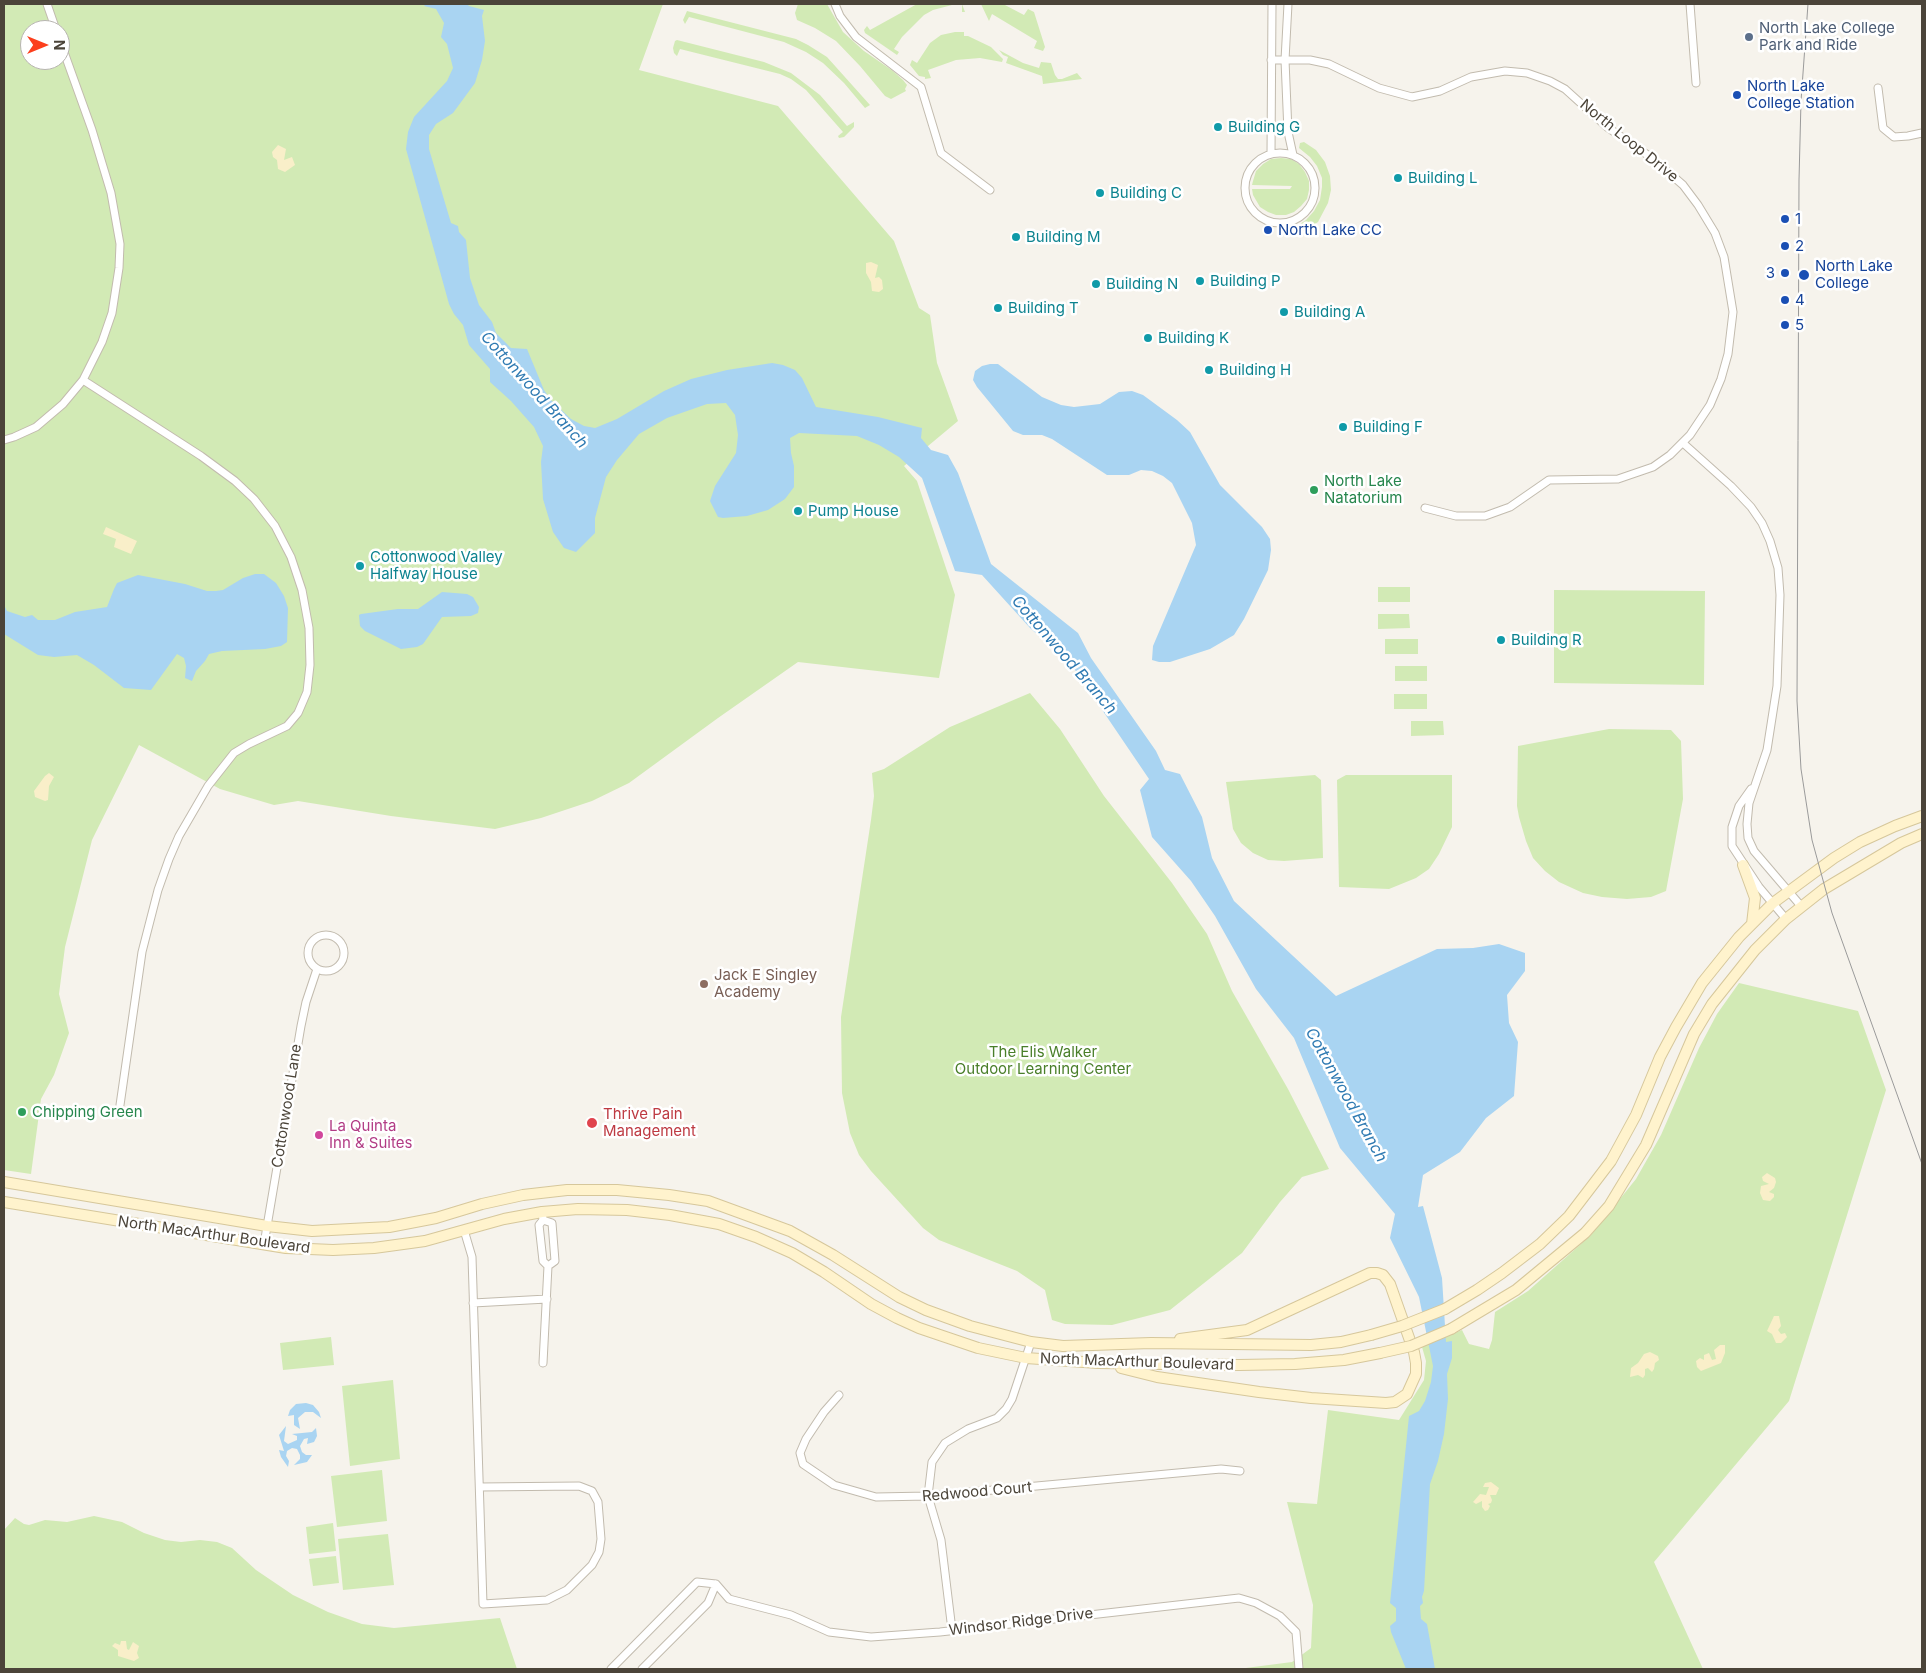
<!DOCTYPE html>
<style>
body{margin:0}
#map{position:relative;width:1926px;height:1673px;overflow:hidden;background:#f6f3ec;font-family:Inter,sans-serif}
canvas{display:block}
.frame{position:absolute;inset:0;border:5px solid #4b4439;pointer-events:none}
.north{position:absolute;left:20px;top:20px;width:50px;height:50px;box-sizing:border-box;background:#fff;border:1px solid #b7b4b0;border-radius:50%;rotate:90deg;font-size:14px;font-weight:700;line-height:20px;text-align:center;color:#4b4439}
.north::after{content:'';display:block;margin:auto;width:18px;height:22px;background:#fc3f1d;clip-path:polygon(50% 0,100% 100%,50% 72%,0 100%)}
</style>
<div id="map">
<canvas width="1926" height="1673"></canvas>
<div class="frame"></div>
<div class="north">N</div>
</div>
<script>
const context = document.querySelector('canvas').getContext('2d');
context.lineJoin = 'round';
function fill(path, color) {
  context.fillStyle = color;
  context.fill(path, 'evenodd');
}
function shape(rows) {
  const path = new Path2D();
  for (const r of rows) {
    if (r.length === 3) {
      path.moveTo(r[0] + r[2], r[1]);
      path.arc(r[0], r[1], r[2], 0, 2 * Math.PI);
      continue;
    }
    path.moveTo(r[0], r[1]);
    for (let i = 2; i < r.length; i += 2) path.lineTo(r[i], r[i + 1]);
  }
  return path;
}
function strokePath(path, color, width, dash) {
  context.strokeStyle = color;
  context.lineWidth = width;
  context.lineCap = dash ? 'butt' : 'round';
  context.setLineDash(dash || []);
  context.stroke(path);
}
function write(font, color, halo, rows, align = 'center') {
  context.font = font + ' Inter,sans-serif';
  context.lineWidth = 5;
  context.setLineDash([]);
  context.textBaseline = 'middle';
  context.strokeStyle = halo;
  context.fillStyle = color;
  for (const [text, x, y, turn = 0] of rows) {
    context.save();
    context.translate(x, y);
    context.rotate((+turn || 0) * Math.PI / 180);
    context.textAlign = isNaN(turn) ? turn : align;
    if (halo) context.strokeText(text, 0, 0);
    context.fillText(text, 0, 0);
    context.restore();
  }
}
const green = shape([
 [4,4,663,4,639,70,778,106,894,241,919,308,930,315,937,363,958,421,904,466,917,481,955,595,939,678,798,662,718,718,629,783,592,801,541,818,495,829,391,816,298,801,274,805,220,789,139,745,92,840,65,947,59,994,69,1033,54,1075,41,1099,31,1174,4,1170],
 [30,30,60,30,60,60,30,60],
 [798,4,827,4,843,32,864,51,893,71,903,80,907,85,905,89,906,91,891,99,885,96,860,66,836,41,815,28,797,20,795,13],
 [917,4,962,4,965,12,962,12,962,5,952,5,933,10,924,15,902,37,894,49,899,52,897,55,865,33,864,30,867,26,870,30],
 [981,4,1003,4,1024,15,1028,9,1034,12,1045,47,1043,51,1034,48,1037,41,992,14,989,21],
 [687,11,796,39,808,45,827,57,870,105,865,108,844,83,823,63,806,52,784,42,689,17,685,24,683,20],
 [955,32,964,32,964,36,968,36,991,47,1003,59,1002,62,980,58,956,60,928,70,931,78,925,79,925,77,919,76,910,65,912,60,917,63,930,43,941,35],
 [677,40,764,62,791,73,820,95,847,126,854,122,854,127,844,137,839,138,838,136,843,132,806,90,791,79,780,74,680,49,677,56,674,53,673,48,675,41],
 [999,50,1023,63,1039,68,1041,62,1051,63,1055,75,1058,79,1062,79,1077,73,1082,79,1043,84,1042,76,1006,63,1008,57,1003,55],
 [1304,142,1316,150,1325,162,1330,176,1331,190,1328,203,1318,222,1299,234,1294,233,1294,228,1306,220,1314,211,1320,200,1322,187,1322,178,1317,166,1310,157,1299,148,1300,143],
 [1281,158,1291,159,1299,164,1305,172,1309,181,1309,190,1307,199,1301,206,1294,212,1286,215,1276,215,1268,212,1260,207,1253,195,1252,189,1290,189,1292,186,1252,185,1253,181,1256,171,1263,164,1271,159],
 [1378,587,1410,587,1410,602,1378,602],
 [1554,590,1705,591,1704,685,1554,683],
 [1378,614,1409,614,1410,628,1378,629],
 [1385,639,1418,639,1418,654,1385,654],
 [1395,666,1427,666,1427,681,1395,681],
 [1030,693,1060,729,1104,796,1172,883,1207,934,1232,991,1288,1089,1329,1169,1302,1177,1280,1202,1242,1253,1170,1310,1112,1325,1065,1324,1052,1320,1045,1290,1017,1271,939,1240,923,1228,871,1171,859,1155,850,1133,842,1093,841,1017,871,820,874,796,872,773,884,769,950,727],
 [1394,694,1427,694,1427,709,1394,709],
 [1411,721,1443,721,1444,735,1411,736],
 [1609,729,1671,730,1681,741,1683,799,1666,891,1651,897,1627,899,1602,897,1583,893,1559,882,1545,871,1533,858,1526,841,1519,817,1517,806,1518,746],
 [1315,775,1321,780,1323,858,1284,861,1268,860,1253,853,1241,843,1233,829,1226,782],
 [1346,775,1452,775,1452,827,1439,854,1429,869,1416,878,1389,889,1339,887,1337,780],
 [1739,983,1858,1011,1886,1090,1789,1401,1654,1562,1703,1669,1238,1669,1292,1662,1311,1648,1313,1605,1287,1502,1317,1504,1328,1410,1399,1420,1424,1380,1426,1361,1422,1347,1462,1330,1469,1344,1489,1349,1492,1340,1495,1312,1528,1291,1590,1236,1636,1179,1661,1135,1699,1048,1717,1014],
 [331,1337,334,1365,283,1370,280,1343],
 [393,1380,400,1459,350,1466,342,1386],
 [382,1470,387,1521,337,1527,331,1476],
 [94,1516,122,1522,144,1533,165,1540,181,1542,200,1540,217,1542,232,1548,256,1570,293,1595,328,1612,362,1624,394,1628,500,1618,517,1669,4,1669,4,1530,15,1518,24,1524,29,1525,45,1520,67,1522],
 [333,1523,336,1551,309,1554,306,1527],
 [388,1534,394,1585,343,1590,338,1539],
 [336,1556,339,1583,313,1586,309,1559]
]);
const sand = shape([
 [278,145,286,149,284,160,292,157,295,165,285,172,278,169,277,160,273,157,272,152],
 [871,262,878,265,875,278,879,277,882,280,883,289,879,292,872,291,871,282,866,273,866,263],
 [106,527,137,541,131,554,114,547,116,539,103,534],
 [49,773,54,777,49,786,48,800,45,801,35,797,34,791,45,776],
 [1767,1173,1775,1178,1776,1182,1774,1188,1769,1192,1774,1194,1774,1197,1770,1201,1763,1200,1760,1193,1761,1186,1769,1184,1763,1181,1762,1177],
 [1774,1316,1779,1316,1781,1326,1778,1330,1781,1334,1785,1333,1787,1337,1781,1343,1776,1343,1772,1334,1767,1331],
 [1720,1345,1725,1345,1725,1353,1721,1363,1701,1371,1697,1367,1696,1361,1700,1358,1704,1360,1704,1355,1709,1353,1712,1360,1716,1359,1714,1350],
 [1650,1352,1658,1356,1659,1360,1655,1363,1654,1369,1652,1372,1648,1368,1645,1369,1645,1375,1643,1378,1638,1375,1630,1377,1631,1368,1638,1363,1644,1354],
 [1491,1482,1499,1488,1496,1495,1490,1495,1492,1500,1491,1503,1488,1504,1490,1506,1488,1510,1485,1511,1482,1507,1482,1501,1476,1504,1473,1502,1480,1494,1486,1495,1489,1487,1483,1487,1485,1483],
 [121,1641,126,1641,127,1649,129,1650,133,1642,139,1646,137,1653,139,1658,134,1661,118,1656,118,1650,112,1646,115,1643,120,1645]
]);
const water = shape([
 [426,4,467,4,469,6,484,10,482,16,485,41,482,60,475,83,453,113,436,124,429,135,429,149,451,223,458,226,459,232,466,240,470,278,479,305,492,322,496,333,511,348,527,349,544,390,551,400,571,419,584,426,595,428,617,419,664,391,691,379,727,370,772,363,783,365,795,370,802,378,816,407,878,417,922,428,921,438,931,450,948,455,958,473,991,564,1078,633,1091,658,1156,751,1165,770,1180,774,1202,817,1212,858,1234,901,1336,996,1437,949,1473,948,1499,944,1525,953,1525,971,1507,995,1509,1023,1518,1042,1514,1096,1486,1118,1460,1152,1423,1175,1418,1207,1423,1206,1442,1278,1446,1342,1452,1341,1452,1358,1447,1374,1448,1399,1444,1434,1438,1461,1430,1484,1424,1591,1422,1597,1423,1603,1420,1606,1421,1619,1427,1624,1435,1669,1406,1669,1391,1632,1390,1626,1396,1621,1396,1608,1390,1603,1409,1416,1419,1411,1425,1401,1431,1382,1433,1366,1419,1297,1390,1238,1395,1214,1340,1148,1294,1038,1256,989,1215,916,1191,881,1152,837,1140,790,1149,779,1071,664,1030,628,982,575,955,571,922,478,899,457,879,445,857,436,799,433,790,438,791,453,794,466,794,487,785,499,768,510,747,516,723,518,718,517,710,501,715,486,736,453,738,435,735,415,726,403,707,404,667,418,639,434,617,460,606,477,595,518,595,533,576,552,564,548,553,532,543,499,541,462,543,446,534,427,511,401,490,382,490,369,469,345,463,325,454,314,449,304,406,149,408,132,414,117,447,81,453,68,447,44,441,37,444,23,436,9,424,6],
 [990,364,998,364,1042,397,1061,405,1074,407,1100,404,1119,392,1132,391,1143,395,1177,420,1190,432,1220,485,1262,527,1270,539,1271,550,1268,570,1244,619,1234,635,1210,649,1170,662,1159,662,1152,660,1153,646,1196,545,1192,523,1172,483,1163,476,1152,471,1141,470,1129,475,1107,475,1052,439,1042,435,1023,435,1013,431,977,387,973,380,975,371,982,366],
 [255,574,264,574,276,583,284,596,288,608,287,642,281,646,265,649,222,651,209,654,205,661,196,671,192,681,185,678,186,666,184,658,177,654,151,690,124,688,94,665,77,655,54,657,38,655,4,634,4,605,7,611,25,617,32,615,38,620,55,620,75,612,107,607,114,589,117,583,138,575,185,584,207,591,216,591,223,590,243,578],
 [442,592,467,594,473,597,479,607,478,613,471,616,442,617,423,644,417,647,401,649,365,631,360,626,359,615,361,614,398,609,418,609],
 [306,1403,313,1405,319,1412,321,1418,313,1412,305,1412,298,1418,300,1429,294,1425,294,1415,288,1416,290,1410,296,1404],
 [286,1426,284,1441,288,1444,297,1440,297,1436,292,1434,312,1432,316,1428,317,1436,314,1442,307,1444,308,1438,304,1439,300,1446,302,1452,306,1455,312,1455,307,1462,294,1465,300,1459,300,1455,297,1449,292,1448,287,1451,286,1456,289,1461,288,1467,281,1457,279,1450,284,1451,279,1435]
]);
const minor = shape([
 [47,4,56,30],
 [835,4,840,16,856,37,921,87,941,153,990,190],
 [1288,4,1285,60,1288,132,1293,155],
 [1690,4,1696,83],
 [1271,60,1310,60,1329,64,1379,88,1412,97,1440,91,1471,77,1505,71,1527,73,1550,81,1565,89,1607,127,1652,158,1683,185,1698,205,1715,233,1724,257,1733,312,1728,354,1721,379,1710,405,1690,435,1670,455,1653,467,1618,479,1549,480,1510,507,1485,516,1456,516,1425,508],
 [1878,88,1883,128,1894,137,1908,136,1922,133],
 [1280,188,35],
 [1271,154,1272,4],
 [83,380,201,456,235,481,254,499,275,526,291,557,302,590,309,628,310,665,307,692,298,713,287,726,249,744,234,753,208,786,197,805,179,836,169,859,158,890,142,952,120,1105],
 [4,440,14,437,36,427,63,404,83,380,102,342,112,313,119,268,120,244,111,193,92,130,60,41],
 [1683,443,1731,486,1751,507,1762,523,1770,541,1778,568,1780,595,1777,686,1767,750,1749,803,1747,824,1748,838,1754,851,1801,906],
 [1751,789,1739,806,1732,827,1732,846,1759,887,1786,919],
 [326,953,18],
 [542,1212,543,1220,539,1225,543,1261,548,1266,543,1363],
 [543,1220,552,1223,555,1261,548,1266],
 [464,1230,472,1257,483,1604,547,1600,567,1590,592,1565,599,1552,601,1539,598,1502,592,1491,579,1486,480,1487],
 [264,1244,301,1026,306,1002,317,969],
 [473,1303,547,1299],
 [839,1395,824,1412,806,1439,800,1453,803,1464,834,1485,876,1497,928,1496,1221,1469,1240,1471],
 [952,1630,941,1540,928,1496,932,1462,945,1443,968,1429,997,1418,1006,1409,1012,1399,1031,1342],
 [611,1669,697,1582,716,1584,729,1599,791,1615,829,1632,871,1637,940,1632,1239,1598,1256,1603,1280,1616,1296,1632,1299,1669],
 [642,1669,708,1603,716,1584]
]);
const secondary = shape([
 [1743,865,1755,898,1752,924],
 [4,1182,267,1226,312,1231,389,1227,436,1218,482,1204,523,1195,567,1190,617,1190,669,1195,708,1201,790,1231,833,1255,899,1297,926,1310,970,1326,1031,1342,1063,1346,1151,1343,1311,1345,1341,1342,1371,1335],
 [4,1202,286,1248,333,1250,374,1248,425,1241,504,1219,542,1212,578,1209,627,1210,670,1215,719,1224,756,1237,792,1253,824,1272,871,1304,897,1318,919,1328,978,1348,1026,1358,1098,1363,1239,1365,1295,1364,1344,1360,1380,1353],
 [1445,1309,1477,1290,1502,1273,1540,1244,1569,1216,1611,1161,1636,1115,1660,1057,1676,1027,1702,983,1739,937,1773,903,1834,858,1860,842,1895,826,1922,816],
 [1451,1329,1516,1290,1585,1233,1609,1206,1646,1145,1694,1034,1712,1004,1755,950,1786,919,1824,889,1901,843,1922,834],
 [1121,1368,1157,1377,1259,1392,1311,1398,1386,1403,1395,1402,1407,1394,1416,1374,1416,1363,1414,1352,1390,1284,1383,1275,1377,1273,1370,1273,1247,1330,1180,1339]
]);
const tram = shape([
 [1808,4,1801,101,1799,180,1797,701,1801,769,1812,840,1832,913,1922,1164]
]);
const secondaryBridge = shape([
 [1371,1335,1402,1326,1445,1309],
 [1380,1353,1411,1346,1451,1329]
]);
const markers = [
 [1749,37,5,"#5c6f8a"],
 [1737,95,5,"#1a4fb4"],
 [1218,127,5,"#0f9aa8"],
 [1398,178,5,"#0f9aa8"],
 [1100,193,5,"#0f9aa8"],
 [1785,219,5,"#1a4fb4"],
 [1268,230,5,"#1a4fb4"],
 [1016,237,5,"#0f9aa8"],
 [1785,246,5,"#1a4fb4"],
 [1785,273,5,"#1a4fb4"],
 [1804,275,6,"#1a4fb4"],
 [1200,281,5,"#0f9aa8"],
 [1096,284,5,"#0f9aa8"],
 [1785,300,5,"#1a4fb4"],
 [998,308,5,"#0f9aa8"],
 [1284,312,5,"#0f9aa8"],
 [1785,325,5,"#1a4fb4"],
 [1148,338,5,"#0f9aa8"],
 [1209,370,5,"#0f9aa8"],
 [1343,427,5,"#0f9aa8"],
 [1314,490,5,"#2e9e5b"],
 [798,511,5,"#0f9aa8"],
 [360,566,5,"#0f9aa8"],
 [1501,640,5,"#0f9aa8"],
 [704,984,5,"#8d6e63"],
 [22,1112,5,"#2e9e5b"],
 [592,1123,6,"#e0444e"],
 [319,1135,5,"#d1479c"]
];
const serviceNames = [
 ["North Lake College",1759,28],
 ["Park and Ride",1759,45]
];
const transitNames = [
 ["North Lake",1747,86],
 ["College Station",1747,103],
 ["1",1795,219],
 ["North Lake CC",1278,230],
 ["2",1795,246],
 ["North Lake",1815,266],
 ["College",1815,283],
 ["3",1775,273,"right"],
 ["4",1795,300],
 ["5",1795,325]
];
const cultureNames = [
 ["Building G",1228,127],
 ["Building L",1408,178],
 ["Building C",1110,193],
 ["Building M",1026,237],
 ["Building P",1210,281],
 ["Building N",1106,284],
 ["Building T",1008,308],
 ["Building A",1294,312],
 ["Building K",1158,338],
 ["Building H",1219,370],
 ["Building F",1353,427],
 ["Pump House",808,511],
 ["Cottonwood Valley",370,557],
 ["Halfway House",370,574],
 ["Building R",1511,640]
];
const streetNames = [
 ["North Loop Drive",1629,141,39],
 ["Cottonwood Lane",287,1106,-81],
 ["North MacArthur Boulevard",214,1235,8],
 ["North MacArthur Boulevard",1137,1362,2],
 ["Redwood Court",977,1492,-5],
 ["Windsor Ridge Drive",1021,1622,-7]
];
const leisureNames = [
 ["North Lake",1324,481],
 ["Natatorium",1324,498],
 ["Chipping Green",32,1112]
];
const educationNames = [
 ["Jack E Singley",714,975],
 ["Academy",714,992]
];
const parkNames = [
 ["The Elis Walker",1043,1052],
 ["Outdoor Learning Center",1043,1069]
];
const healthNames = [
 ["Thrive Pain",603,1114],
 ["Management",603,1131]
];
const hotelNames = [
 ["La Quinta",329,1126],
 ["Inn & Suites",329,1143]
];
const waterNames = [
 ["Cottonwood Branch",534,390,48],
 ["Cottonwood Branch",1064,655,49],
 ["Cottonwood Branch",1346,1095,61]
];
fill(green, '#d2eab5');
fill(sand, '#f9efc9');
fill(water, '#a9d4f2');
strokePath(minor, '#c2bbae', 9);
strokePath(secondary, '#d6c79b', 12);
strokePath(minor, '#fff', 7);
strokePath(secondary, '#fff3cd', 10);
strokePath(tram, '#9a9a9a', 1);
strokePath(secondaryBridge, '#d6c79b', 12, []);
strokePath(secondaryBridge, '#fff3cd', 10);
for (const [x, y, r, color] of markers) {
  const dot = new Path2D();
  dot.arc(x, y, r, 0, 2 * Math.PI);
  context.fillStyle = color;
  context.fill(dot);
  strokePath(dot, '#fff', 2);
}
write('15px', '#4e5e75', '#fff', serviceNames, 'left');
write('15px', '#164399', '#fff', transitNames, 'left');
write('15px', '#0d838f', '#fff', cultureNames, 'left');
write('15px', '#4b4439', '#fff', streetNames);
write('15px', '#27864d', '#fff', leisureNames, 'left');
write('15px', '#785e54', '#fff', educationNames, 'left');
write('15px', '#4a7f2a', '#fff', parkNames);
write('15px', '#be3a42', '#fff', healthNames, 'left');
write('15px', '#b23c85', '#fff', hotelNames, 'left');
write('italic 16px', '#2e7ab2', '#fff', waterNames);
</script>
